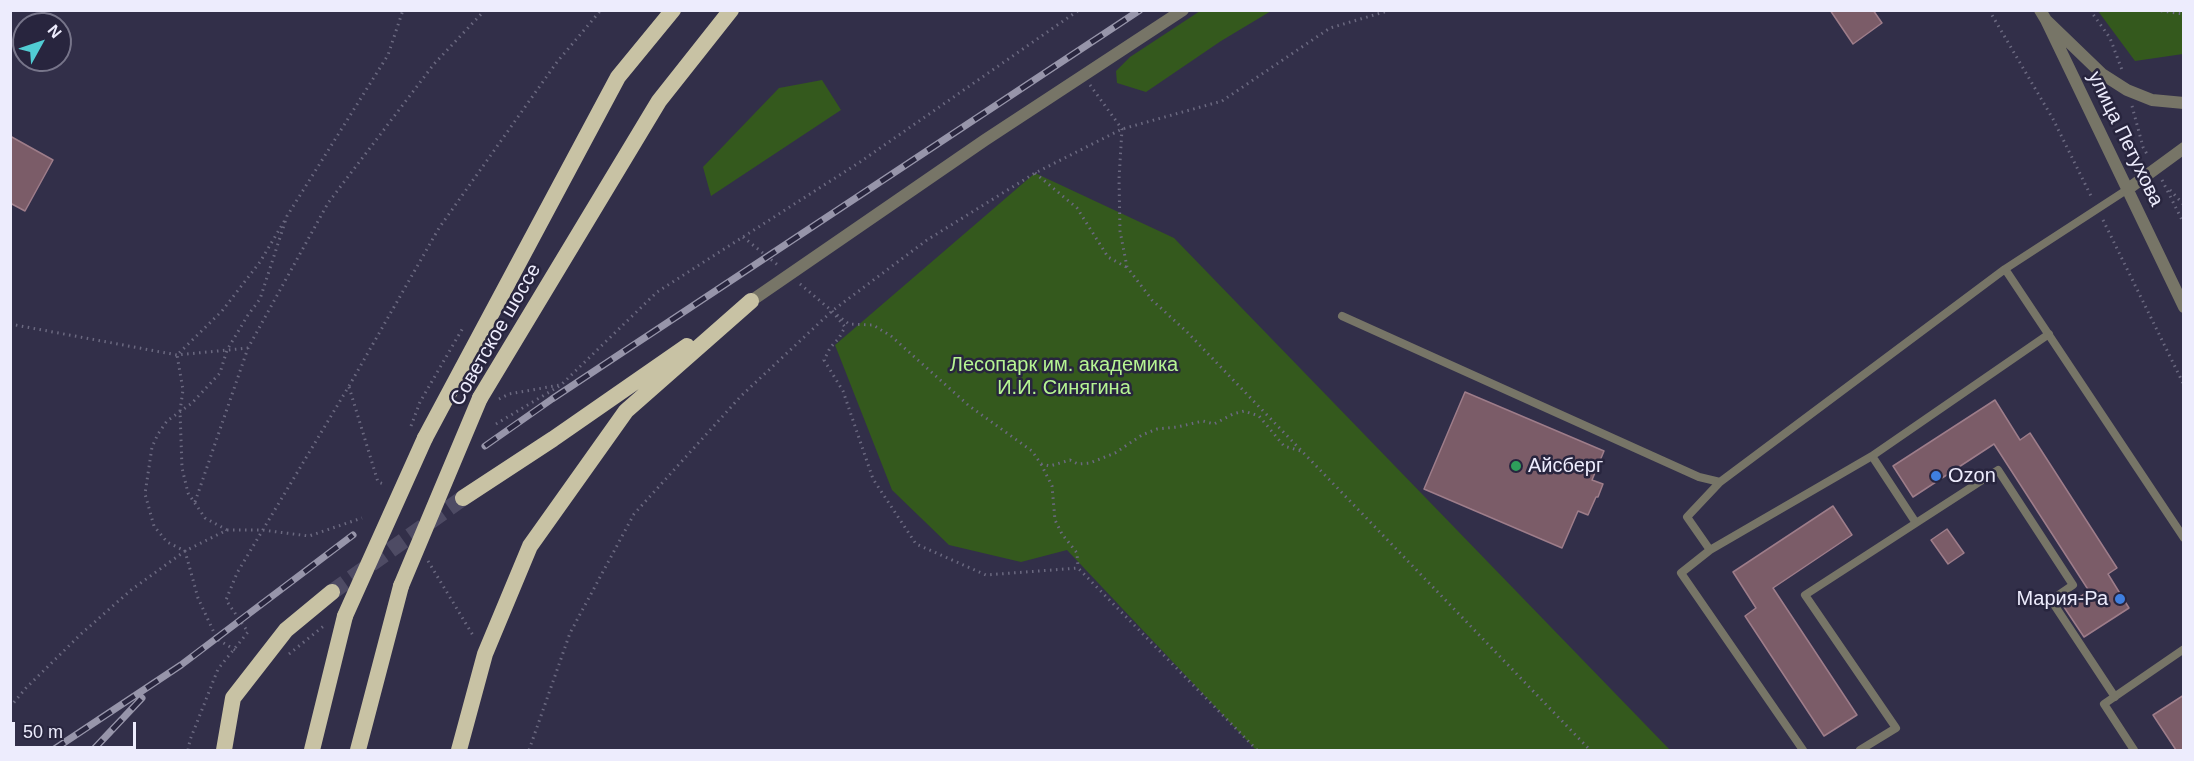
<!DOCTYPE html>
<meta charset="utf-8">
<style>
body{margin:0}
#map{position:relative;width:2194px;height:761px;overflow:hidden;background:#322f49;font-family:Helvetica,sans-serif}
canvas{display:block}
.frame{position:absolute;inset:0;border:12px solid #edecfd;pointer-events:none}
.north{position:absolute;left:12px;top:12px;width:60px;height:60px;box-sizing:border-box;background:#28253e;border:2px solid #77758a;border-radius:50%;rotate:50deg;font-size:16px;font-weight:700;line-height:24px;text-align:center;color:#edecfd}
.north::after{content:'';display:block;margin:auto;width:21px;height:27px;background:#51ccd3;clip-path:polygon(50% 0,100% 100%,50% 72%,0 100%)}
.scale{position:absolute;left:12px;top:722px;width:124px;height:27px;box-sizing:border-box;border:3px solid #edecfd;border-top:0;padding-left:8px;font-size:18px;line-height:21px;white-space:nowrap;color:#edecfd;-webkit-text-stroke:4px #28253e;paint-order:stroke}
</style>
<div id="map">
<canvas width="2194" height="761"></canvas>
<div class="frame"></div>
<div class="north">N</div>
<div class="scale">50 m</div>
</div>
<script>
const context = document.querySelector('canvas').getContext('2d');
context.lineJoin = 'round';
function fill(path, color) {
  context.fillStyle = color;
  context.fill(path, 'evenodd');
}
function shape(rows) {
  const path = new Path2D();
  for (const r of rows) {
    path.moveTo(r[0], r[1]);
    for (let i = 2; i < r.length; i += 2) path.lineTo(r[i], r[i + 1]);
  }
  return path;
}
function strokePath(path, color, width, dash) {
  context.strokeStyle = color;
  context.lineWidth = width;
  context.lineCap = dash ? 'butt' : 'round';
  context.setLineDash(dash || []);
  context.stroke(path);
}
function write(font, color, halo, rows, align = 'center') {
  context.font = font + ' Helvetica,sans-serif';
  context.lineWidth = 5;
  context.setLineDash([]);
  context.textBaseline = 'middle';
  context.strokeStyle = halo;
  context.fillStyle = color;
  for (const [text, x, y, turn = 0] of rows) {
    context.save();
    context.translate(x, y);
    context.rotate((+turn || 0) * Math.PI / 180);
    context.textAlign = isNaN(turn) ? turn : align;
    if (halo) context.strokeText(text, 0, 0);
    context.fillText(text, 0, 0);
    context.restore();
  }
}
const green = shape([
 [1200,11,1271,11,1221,41,1146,92,1117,83,1116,71,1130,57],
 [2098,11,2183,11,2183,54,2135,61],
 [822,80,841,110,711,196,703,167,779,88],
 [1035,173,1174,238,1670,750,1256,750,1067,550,1021,562,949,545,892,490,835,345]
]);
const building = shape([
 [1830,10,1873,10,1882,23,1853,44,1830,10],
 [10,136,53,160,25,211,10,203,10,136],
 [1465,392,1604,451,1592,480,1603,484,1598,497,1596,497,1588,515,1578,511,1562,548,1424,489,1465,392],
 [1995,400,2020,440,2030,433,2117,568,2108,574,2129,608,2084,637,2064,607,2089,591,1994,444,1913,497,1893,466,1995,400],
 [1833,506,1852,535,1773,588,1857,715,1824,736,1745,616,1756,608,1733,572,1833,506],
 [1947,529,1964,553,1948,564,1931,540,1947,529],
 [2184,695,2184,750,2176,750,2153,715,2184,695]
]);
const trunkTunnel = shape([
 [332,592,463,498]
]);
const path = shape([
 [1989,10,2053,119,2092,198],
 [2090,10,2110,38,2122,70],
 [2155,10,2184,14],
 [1090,85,1122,129,1119,179,1120,231,1127,267,1152,300,1187,332,1590,750],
 [2132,106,2143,147,2148,156],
 [1035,173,1077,208,1108,257,1126,267],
 [2162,180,2184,224],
 [2170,190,2184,205],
 [2103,220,2184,385],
 [743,237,779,266],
 [800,284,832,311],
 [832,311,845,327,839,338,830,348,824,360,843,391,873,479,916,544,986,575,1078,568,1257,750],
 [837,315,849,324,873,325,891,336,968,405,1032,451,1041,464,1050,466,1070,460,1078,464,1090,463,1115,453,1142,435,1157,429,1177,427,1203,421,1214,424,1233,414,1244,411,1259,416,1284,446,1301,451],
 [10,324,177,355,248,348],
 [349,387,378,482,386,485],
 [499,399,509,394,560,385],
 [496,424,561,385,657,292,860,162,1079,10],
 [411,426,420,402,464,326],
 [1041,464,1052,486,1055,520,1062,534,1077,553,1078,567],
 [195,502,248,348,328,203,434,64,485,10],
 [227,530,262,530,309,536,362,518],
 [428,561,474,637],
 [235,650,217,639,198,598,185,551,167,542,154,526,145,494,152,447,158,434,167,421,192,403,220,373,227,350,248,315,260,299,287,216,388,55,403,10],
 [289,654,325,625],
 [10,707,26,688,81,634,131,590,185,551,227,530,205,518,188,493,182,468,180,411,183,390,177,355,222,311,260,262,285,220],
 [188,750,190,740,218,669,248,632,226,600,237,573,349,386,439,228,557,62,601,10],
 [529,750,570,633,634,514,741,396,832,311,927,240,1035,173,1122,129,1222,101,1330,28,1391,10]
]);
const service = shape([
 [2005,269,2184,538],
 [1342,316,1699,477,1720,482,2005,269,2128,189],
 [2049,334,1872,456,1916,523,1998,470,2073,585,2051,600,2115,697],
 [1710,550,1687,517,1720,482],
 [1803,750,1681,573,1710,550,1872,456],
 [1860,750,1896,728,1805,595,1916,523],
 [2134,750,2104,704,2184,649]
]);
const tertiary = shape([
 [2040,10,2046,20,2102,74,2127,90,2152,100,2184,103],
 [2046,20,2184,307],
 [2128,189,2184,148],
 [751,301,985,140,1183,10]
]);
const trunk = shape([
 [480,398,659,101,731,10],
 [425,438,618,77,673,10],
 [463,498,553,439,687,346],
 [224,750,233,698,286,630,332,592],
 [312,750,345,616],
 [358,750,401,586],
 [459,750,485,654,530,546,626,411,751,301]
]);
const rail = shape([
 [485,446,552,399,1140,10],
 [53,750,181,665,353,535],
 [93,750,142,698]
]);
const trunkBridge = shape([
 [401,586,480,398],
 [345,616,425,438]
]);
const markers = [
 [1516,466,6,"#2e9e5b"],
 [1936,476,6,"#3f7fe0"],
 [2120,599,6,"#3f7fe0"]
];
const streetNames = [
 ["улица Петухова",2125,139,64],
 ["Советское шоссе",496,335,-60]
];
const parkNames = [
 ["Лесопарк им. академика",1064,365],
 ["И.И. Синягина",1064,388]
];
const poiNames = [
 ["Айсберг",1528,466],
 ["Ozon",1948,476],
 ["Мария-Ра",2108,599,"right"]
];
fill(green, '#34591d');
fill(building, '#7b5c68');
strokePath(building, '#9e7d8a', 1.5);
strokePath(trunkTunnel, '#4e4b64', 16, [16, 8]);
strokePath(path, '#6b6980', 3, [1.5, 4.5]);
strokePath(service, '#777567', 8);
strokePath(tertiary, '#777567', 12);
strokePath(trunk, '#c8c2a4', 16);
strokePath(rail, '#9795aa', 7);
strokePath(rail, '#28253e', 4.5, [14]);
strokePath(trunkBridge, '#c8c2a4', 16);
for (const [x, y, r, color] of markers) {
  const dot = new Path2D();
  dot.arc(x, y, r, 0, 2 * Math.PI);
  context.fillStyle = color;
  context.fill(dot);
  strokePath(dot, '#28253e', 2);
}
write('20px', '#edecfd', '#28253e', streetNames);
write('20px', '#b6f593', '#28253e', parkNames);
write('20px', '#edecfd', '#28253e', poiNames, 'left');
</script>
